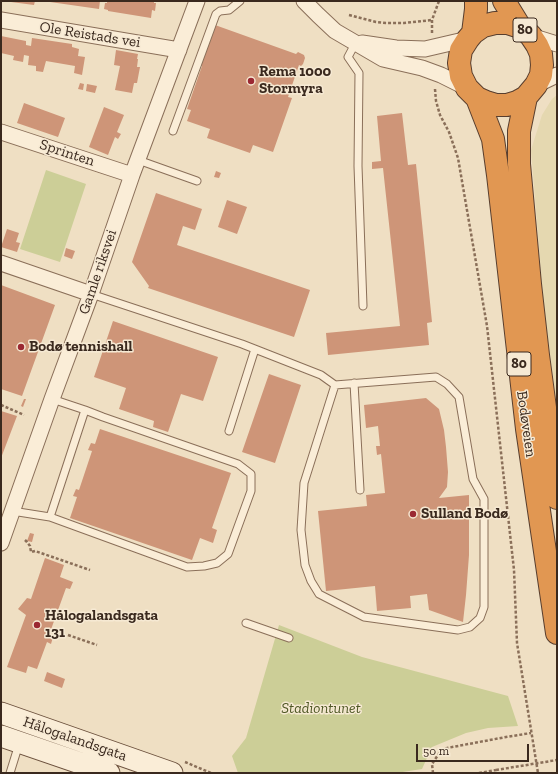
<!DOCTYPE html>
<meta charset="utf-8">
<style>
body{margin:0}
#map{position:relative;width:558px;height:774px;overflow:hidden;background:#efdfc3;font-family:"Zilla Slab",serif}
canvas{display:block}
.frame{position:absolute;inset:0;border:2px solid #3a291e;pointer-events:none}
.scale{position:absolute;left:416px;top:744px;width:113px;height:18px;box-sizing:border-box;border:2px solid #3a291e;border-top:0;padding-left:5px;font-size:12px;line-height:14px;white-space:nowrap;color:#3a291e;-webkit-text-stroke:3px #f6e9d3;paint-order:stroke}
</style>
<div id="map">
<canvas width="558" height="774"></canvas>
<div class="frame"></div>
<div class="scale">50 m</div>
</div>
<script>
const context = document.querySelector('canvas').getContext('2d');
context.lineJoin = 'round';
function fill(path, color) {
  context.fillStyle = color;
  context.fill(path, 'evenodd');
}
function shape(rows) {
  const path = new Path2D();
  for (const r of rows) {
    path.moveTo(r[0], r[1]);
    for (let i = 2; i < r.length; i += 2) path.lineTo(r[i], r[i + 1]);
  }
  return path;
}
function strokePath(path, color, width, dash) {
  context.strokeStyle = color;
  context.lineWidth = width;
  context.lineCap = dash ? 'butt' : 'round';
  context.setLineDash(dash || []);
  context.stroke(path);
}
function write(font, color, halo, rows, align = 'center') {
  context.font = font + ' "Zilla Slab",serif';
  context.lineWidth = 3;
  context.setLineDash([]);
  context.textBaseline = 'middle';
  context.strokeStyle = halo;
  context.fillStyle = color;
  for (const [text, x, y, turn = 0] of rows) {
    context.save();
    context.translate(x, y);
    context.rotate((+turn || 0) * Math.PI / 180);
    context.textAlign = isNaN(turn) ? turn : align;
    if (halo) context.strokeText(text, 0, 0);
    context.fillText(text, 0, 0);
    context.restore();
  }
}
const farmland = shape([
 [557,95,557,407,544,309,531,150,542,115,552,99]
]);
const green = shape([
 [46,170,86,184,60,262,20,249],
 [279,625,362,657,508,696,518,726,488,728,466,733,432,747,422,769,396,773,238,773,232,756,246,738]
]);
const building = shape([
 [11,1,35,1,34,5,11,2],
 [50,1,100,1,99,9,50,2],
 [107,1,154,1,154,3,156,3,155,11,152,10,151,18,108,11,108,10,104,9,105,3,107,3],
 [215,25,296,54,298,52,304,55,305,58,303,64,301,66,299,65,288,97,292,98,273,152,253,145,250,153,207,138,210,129,187,121,191,110,187,109,202,66,201,65],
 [1,36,26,41,26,45,31,46,32,38,72,44,72,47,79,49,78,56,85,57,82,75,74,73,75,66,46,61,43,72,36,71,36,66,28,65,29,56,24,55,23,62,13,60,14,56,1,53],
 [116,50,138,54,137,59,138,59,137,67,140,67,137,83,134,83,132,93,115,90,120,66,114,65],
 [80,83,84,84,83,90,78,89],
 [87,84,97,86,95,93,86,91],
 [24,103,65,118,58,137,17,123],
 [104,107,124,115,117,132,121,134,118,139,115,137,108,155,89,147],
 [402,113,408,165,416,164,432,322,427,323,429,345,328,355,326,333,400,326,383,168,372,169,372,162,381,161,377,116],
 [216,171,221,173,219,178,214,177],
 [156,193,202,209,195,230,183,226,177,245,310,290,294,337,148,288,149,286,132,262],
 [227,200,247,207,237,234,218,227],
 [7,229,19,233,16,242,20,243,17,252,1,247],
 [66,248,75,251,72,259,64,256],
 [1,285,55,305,22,396,1,389],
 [113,321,218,357,203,401,181,394,168,432,153,427,154,421,119,409,126,388,94,377],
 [269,374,301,385,275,463,242,452],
 [426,398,439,409,444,430,446,447,448,472,447,487,439,498,469,495,469,555,466,595,463,622,429,610,427,594,410,596,411,608,377,611,375,586,326,591,318,511,367,506,366,495,385,493,381,454,377,455,376,446,380,446,378,426,366,428,364,405],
 [24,399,26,399,23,407,21,406],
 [1,411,17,416,1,458],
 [100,429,231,473,212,528,217,530,213,543,200,538,192,560,70,518,77,497,73,496,76,489,79,490,92,451,88,450,91,443,95,444],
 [30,533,34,534,32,542,27,541],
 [45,558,64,565,60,577,73,582,70,589,66,588,49,635,53,637,51,644,47,642,37,669,28,666,26,673,7,667,26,615,18,609,27,598,31,599],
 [47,672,65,679,62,688,44,681]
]);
const path = shape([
 [349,15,376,22,386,23,404,23,432,20],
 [432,33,432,20,439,1],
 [435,89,436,101,440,115,449,132,458,158,487,326,514,570,517,643,538,773],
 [1,405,24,415],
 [25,540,27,542,30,546,31,552,35,551,90,570],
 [68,635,97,645],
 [185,762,211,773],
 [433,773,432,764,440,752,447,748,506,737,531,733],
 [479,773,496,770]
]);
const lane = shape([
 [356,42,348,57,359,73,358,166,363,306],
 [173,131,216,14,220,11,229,10,240,1],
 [138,160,197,181],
 [91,294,242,344,321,375,335,385,436,377,447,384,459,397,473,479,484,499,484,607,480,618,470,627,458,630,364,617,319,594,311,581,305,565,301,530,304,483,335,385],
 [354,383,360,490],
 [52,399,85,410,103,417,238,464,251,474,251,491,228,554,217,563,204,566,187,567,50,517,85,410],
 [229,431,255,349],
 [12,511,50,517],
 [246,623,289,638],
 [10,773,19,744]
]);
const street = shape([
 [304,1,318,15,335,31,383,59,422,68,441,75,467,88],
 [1,20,179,50],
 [531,36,557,44],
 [362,43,396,48,425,49,468,39],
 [536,85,557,75],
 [1,132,132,175],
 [1,263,91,294],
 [1,543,52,399,91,294,132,175,197,1]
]);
const secondary = shape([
 [1,713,172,773],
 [1,736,109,773]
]);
const highway = shape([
 [504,1,520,27],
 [473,33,476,9,476,1],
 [526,97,519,131,519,164,530,284,538,355,557,498],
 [477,98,486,102,496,105,507,105,517,102,526,97,536,85,541,75,542,65,541,54,537,45,531,36,526,31,520,27,508,23,495,23,483,26,473,33,468,39,461,50,459,63,461,76,467,88,477,98,493,139,498,175,527,429,557,633]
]);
const pathBridge = shape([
 [496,770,557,760]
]);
const markers = [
 [251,81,4,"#9b2832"],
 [21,347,4,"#9b2832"],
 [413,514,4,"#9b2832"],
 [37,625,4,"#9b2832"]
];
const shields = [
 [525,30,24],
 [519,364,24]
];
const shieldNames = [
 ["80",525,30],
 ["80",519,364]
];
const streetNames = [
 ["Ole Reistads vei",90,35,9],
 ["Sprinten",67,153,18],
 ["Gamle riksvei",98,272,-71],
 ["Bodøveien",526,424,82],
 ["Hålogalandsgata",75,739,19]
];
const poiNames = [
 ["Rema 1000",259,72],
 ["Stormyra",259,89],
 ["Bodø tennishall",29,347],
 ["Sulland Bodø",421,514],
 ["Hålogalandsgata",45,616],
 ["131",45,633]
];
const parkNames = [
 ["Stadiontunet",321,709]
];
fill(farmland, '#e5d8b0');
fill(green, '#ccce97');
fill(building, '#ce9578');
strokePath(lane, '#8a6f59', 9);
strokePath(street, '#8a6f59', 17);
strokePath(secondary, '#6c513d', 23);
strokePath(highway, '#583e2e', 24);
strokePath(path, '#8a6f59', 2.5, [3, 2]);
strokePath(lane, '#faedd7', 7);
strokePath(street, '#faedd7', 15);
strokePath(secondary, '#faedd7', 21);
strokePath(highway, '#e19752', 22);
strokePath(pathBridge, '#8a6f59', 2.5, [3, 2]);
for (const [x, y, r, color] of markers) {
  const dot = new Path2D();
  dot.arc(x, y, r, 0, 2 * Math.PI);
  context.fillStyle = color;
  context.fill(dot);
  strokePath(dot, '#f6e9d3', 1.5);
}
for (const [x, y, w] of shields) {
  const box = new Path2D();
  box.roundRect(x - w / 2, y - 12, w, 24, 3);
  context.fillStyle = '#f6e9d3';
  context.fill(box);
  strokePath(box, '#3a291e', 1);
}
write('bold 14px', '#3a291e', null, shieldNames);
write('15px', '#3a291e', '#f6e9d3', streetNames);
write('bold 15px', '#3a291e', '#f6e9d3', poiNames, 'left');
write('italic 15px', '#4e5724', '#f6e9d3', parkNames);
</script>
